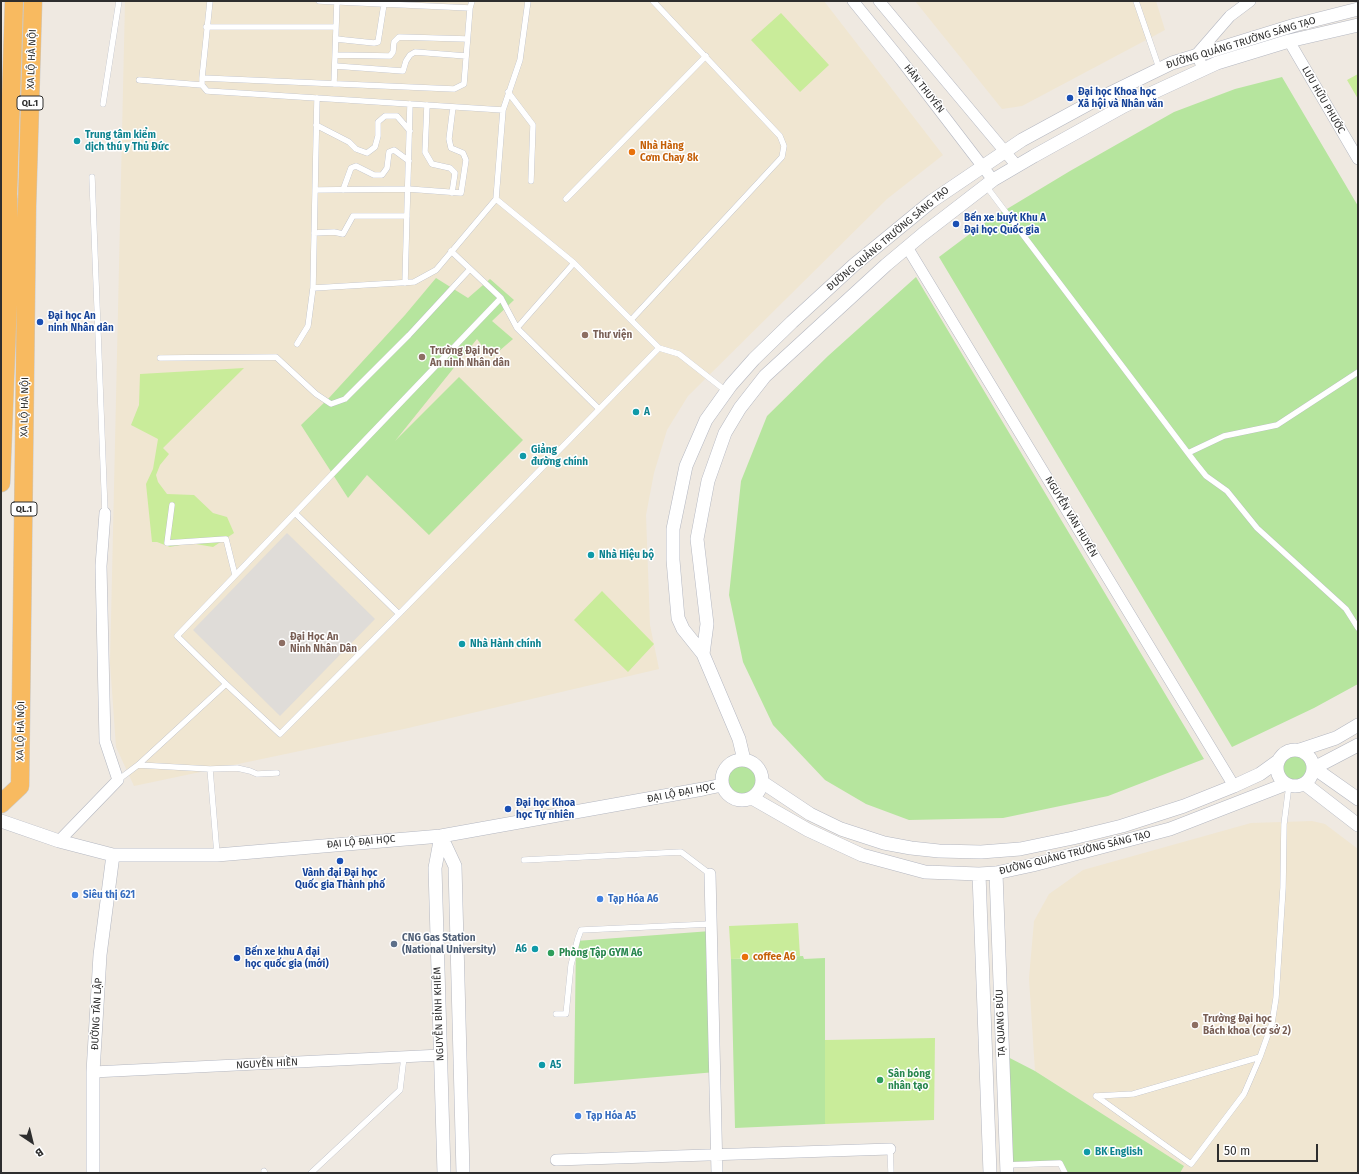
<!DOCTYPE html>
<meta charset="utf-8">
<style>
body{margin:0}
#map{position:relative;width:1359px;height:1174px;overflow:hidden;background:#efe9e1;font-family:"Fira Sans",sans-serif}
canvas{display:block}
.frame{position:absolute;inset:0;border:2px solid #2e2e2e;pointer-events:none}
.north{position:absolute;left:12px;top:1122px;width:40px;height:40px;-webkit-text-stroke:3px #fff;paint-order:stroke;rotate:145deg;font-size:11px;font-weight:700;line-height:16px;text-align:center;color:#2e2e2e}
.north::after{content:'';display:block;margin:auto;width:14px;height:18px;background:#2e2e2e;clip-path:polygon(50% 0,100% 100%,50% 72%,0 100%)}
.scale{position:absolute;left:1217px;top:1144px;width:101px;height:18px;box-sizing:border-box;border:2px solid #2e2e2e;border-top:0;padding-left:5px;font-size:12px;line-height:14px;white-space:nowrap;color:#2e2e2e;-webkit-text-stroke:3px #fff;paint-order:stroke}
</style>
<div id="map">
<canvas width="1359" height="1174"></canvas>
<div class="frame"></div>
<div class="north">B</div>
<div class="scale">50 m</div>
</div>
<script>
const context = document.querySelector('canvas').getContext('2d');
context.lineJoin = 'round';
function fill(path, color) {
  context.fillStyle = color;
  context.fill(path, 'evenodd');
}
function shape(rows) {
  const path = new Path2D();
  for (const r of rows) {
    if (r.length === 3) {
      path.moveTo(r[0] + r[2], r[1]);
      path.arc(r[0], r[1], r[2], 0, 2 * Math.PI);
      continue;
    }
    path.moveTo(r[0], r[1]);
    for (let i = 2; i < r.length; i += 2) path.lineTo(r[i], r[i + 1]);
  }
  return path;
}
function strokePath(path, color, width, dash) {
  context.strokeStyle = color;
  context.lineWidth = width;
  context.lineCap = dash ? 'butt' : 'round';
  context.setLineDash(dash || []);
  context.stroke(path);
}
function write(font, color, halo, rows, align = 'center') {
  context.font = font + ' "Fira Sans",sans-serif';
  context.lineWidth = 3;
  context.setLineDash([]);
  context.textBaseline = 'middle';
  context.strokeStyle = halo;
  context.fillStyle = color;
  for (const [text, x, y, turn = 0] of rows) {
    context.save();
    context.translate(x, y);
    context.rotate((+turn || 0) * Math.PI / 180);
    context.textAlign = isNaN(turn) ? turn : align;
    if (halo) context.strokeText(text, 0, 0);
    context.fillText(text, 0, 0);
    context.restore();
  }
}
const education = shape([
 [125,1,824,1,943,155,887,199,688,396,667,430,654,473,646,515,650,625,659,669,404,729,134,786,116,747,110,663],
 [915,1,1156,1,1165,30,1022,106,1002,109],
 [1312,821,1325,824,1358,849,1358,1173,1180,1173,1184,1166,1035,1071,1029,978,1034,921,1049,894,1083,870,1251,823]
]);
const green = shape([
 [1282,77,1358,206,1358,684,1314,708,1232,747,939,257,987,221,1070,171,1174,112,1235,89],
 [916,277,1204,759,1108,796,1003,818,909,820,866,804,825,780,773,725,743,662,729,595,741,481,767,416,828,356],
 [436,278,468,298,490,279,514,300,492,321,513,339,491,358,477,339,395,441,459,377,523,440,429,535,367,475,348,498,301,425,328,399,405,315],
 [1295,768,15],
 [742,780,15],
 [711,931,716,1072,574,1084,576,941],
 [803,956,804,959,825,958,825,1124,735,1128,731,959],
 [1000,1053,1035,1071,1184,1166,1180,1173,1063,1173,1056,1161,1003,1162]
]);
const pitch = shape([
 [781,13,829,65,800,92,751,40],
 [1358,74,1358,99,1347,80],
 [244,368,163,448,169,454,160,465,156,475,158,482,167,494,194,495,213,513,227,517,234,533,213,547,190,543,170,547,157,542,152,542,146,484,153,469,158,439,131,425,139,405,140,374],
 [602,591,654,644,628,672,574,620],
 [798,923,800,956,731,959,729,926],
 [935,1038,934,1120,825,1124,825,1040]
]);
const plaza = shape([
 [287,533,375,619,280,716,193,630]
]);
const service = shape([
 [210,1,202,78,202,85,207,91,503,110,496,199,436,270,414,282,313,288,317,98],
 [319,1,470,8,472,1],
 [1136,1,1159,68],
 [206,27,336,27],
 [336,39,374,43,378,42,384,4],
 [335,55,390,56,393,52,394,42,399,37,467,39],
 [335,66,403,71,406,61,410,55,415,52,466,56],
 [202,78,454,89,464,84,470,8],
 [139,80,202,85],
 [334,84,337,1],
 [508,92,533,125,531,181],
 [103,104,119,1],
 [427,105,425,152,432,164,450,168,455,173,452,193],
 [503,110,520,60,528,1],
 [316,125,349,142,356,149,367,153,375,147,378,136,378,122,385,116,397,116,410,131],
 [92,177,105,513],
 [986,186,1194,461,1206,476,1227,491,1257,528,1346,609,1358,628],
 [315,190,408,189,461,193,466,160,463,153,451,148,449,139,453,107],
 [343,190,351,168,356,166,374,175,382,175,387,168,389,152,394,150,409,161],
 [566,199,706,56],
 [314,233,334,232,343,234,353,216,407,216],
 [451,251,501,298,517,328],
 [574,263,517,328,599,409],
 [405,283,410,104],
 [631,320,782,157,784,146,780,136,653,1],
 [297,344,308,326,313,288],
 [659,348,679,354,726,391],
 [160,358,276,357,316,394,331,404,345,399,409,335,470,269],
 [1188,453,1224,436,1277,425,1358,372],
 [172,505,167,543,226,539,235,575],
 [295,513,501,298],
 [399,614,659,348,574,263,496,199],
 [138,765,210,769,217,854],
 [210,769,237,768,250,771,257,774,277,773],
 [118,780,138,765,226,684,177,636,295,513,399,614,280,734,226,684],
 [524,860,681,852,710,874],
 [556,1014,566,1014,571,965,578,938,581,930,711,924],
 [1096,1096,1191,1164,1244,1094,1260,1057,1272,1023,1276,998,1283,888,1284,824,1289,785],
 [1096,1096,1133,1094,1260,1057],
 [890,1149,891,1173],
 [1007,1165,1060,1163,1065,1173],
 [264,1171,265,1173],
 [311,1173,400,1090,404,1057]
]);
const minor = shape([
 [853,1,901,60,993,180],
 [879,1,1017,166],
 [1289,41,1358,159],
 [1203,69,1197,54,1230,16,1250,1],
 [907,247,1234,786],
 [59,841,118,780,105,741,101,566,105,513],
 [710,874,717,1173],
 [93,1072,441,1055],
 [556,1160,890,1149]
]);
const tertiary = shape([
 [703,654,707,624,697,539,708,481,725,433,740,408,765,376,886,265,923,234,993,180,1034,156,1124,106,1217,63,1289,41,1358,25],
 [1295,768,18],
 [1300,750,1336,738,1358,725],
 [742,780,20],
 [744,760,739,739,703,654,683,629,678,618,673,560,673,529,686,466,706,420,731,385,754,359,792,322,854,265,932,201,1022,140,1090,103,1172,63,1295,25,1358,9],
 [1314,768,1358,799],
 [1314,768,1358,745],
 [762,782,810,814,841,829,884,843,911,848,939,851,981,852,1020,849,1073,838,1122,826,1184,806,1234,786,1260,774,1278,761],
 [1305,784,1358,825],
 [752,798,808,830,862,855,925,872,979,874,996,873,1033,865,1170,829,1286,784],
 [1,821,59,841,113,855,217,855,441,836,703,789,722,785],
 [441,836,455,866,463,1173],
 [441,836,435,868,444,1173],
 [996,873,1007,1173],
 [979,874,990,1173],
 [93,1173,93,1072,100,955,113,855]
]);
const trunk = shape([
 [1,483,10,248,8,194,14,1],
 [1,804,20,786,27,206,33,1]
]);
const markers = [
 [1070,98,4,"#1a4fb4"],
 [77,141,4,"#0f9aa8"],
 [632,152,4,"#e8710a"],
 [956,224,4,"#1a4fb4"],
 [40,322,4,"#1a4fb4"],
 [585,335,4,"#8d6e63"],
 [422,357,4,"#8d6e63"],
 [636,412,4,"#0f9aa8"],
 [523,456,4,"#0f9aa8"],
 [591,555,4,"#0f9aa8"],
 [282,643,4,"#8d6e63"],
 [462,644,4,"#0f9aa8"],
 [508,809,4,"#1a4fb4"],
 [340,861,4,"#1a4fb4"],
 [75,895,4,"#3f7fe0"],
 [600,899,4,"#3f7fe0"],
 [394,944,4,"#5c6f8a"],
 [535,949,4,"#0f9aa8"],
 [551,953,4,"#2e9e5b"],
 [745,957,4,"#e8710a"],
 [237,958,4,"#1a4fb4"],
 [1195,1025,4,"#8d6e63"],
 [542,1065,4,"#0f9aa8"],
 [880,1080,4,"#2e9e5b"],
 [578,1116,4,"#3f7fe0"],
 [1087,1152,4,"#0f9aa8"]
];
const shields = [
 [30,103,26],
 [24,509,26]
];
const shieldNames = [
 ["QL.1",30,103],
 ["QL.1",24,509]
];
const streetNames = [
 ["ĐƯỜNG QUẢNG TRƯỜNG SÁNG TẠO",1241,43,-17],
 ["XA LỘ HÀ NỘI",32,59,-88],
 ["HÀN THUYÊN",924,89,52],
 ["LƯU HỮU PHƯỚC",1323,100,60],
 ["ĐƯỜNG QUẢNG TRƯỜNG SÁNG TẠO",888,239,-40],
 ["XA LỘ HÀ NỘI",25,407,-89],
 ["NGUYỄN VĂN HUYÊN",1071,517,59],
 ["XA LỘ HÀ NỘI",21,731,-89],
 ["ĐẠI LỘ ĐẠI HỌC",681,793,-11],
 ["ĐẠI LỘ ĐẠI HỌC",361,842,-5],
 ["ĐƯỜNG QUẢNG TRƯỜNG SÁNG TẠO",1075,853,-14],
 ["ĐƯỜNG TÂN LẬP",97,1014,-87],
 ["NGUYỄN BỈNH KHIÊM",439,1014,-92],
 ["TẠ QUANG BỬU",1001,1023,-92],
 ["NGUYỄN HIỀN",267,1064,-3]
];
const transitNames = [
 ["Đại học Khoa học",1078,92],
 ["Xã hội và Nhân văn",1078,104],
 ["Bến xe buýt Khu A",964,218],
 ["Đại học Quốc gia",964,230],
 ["Đại học An",48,316],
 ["ninh Nhân dân",48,328],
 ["Đại học Khoa",516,803],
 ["học Tự nhiên",516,815],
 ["Vành đại Đại học",340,873,"center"],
 ["Quốc gia Thành phố",340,885,"center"],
 ["Bến xe khu A đại",245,952],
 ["học quốc gia (mới)",245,964]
];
const cultureNames = [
 ["Trung tâm kiểm",85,135],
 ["dịch thú y Thủ Đức",85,147],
 ["A",644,412],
 ["Giảng",531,450],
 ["đường chính",531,462],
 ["Nhà Hiệu bộ",599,555],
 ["Nhà Hành chính",470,644],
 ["A6",527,949,"right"],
 ["A5",550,1065],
 ["BK English",1095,1152]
];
const foodNames = [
 ["Nhà Hàng",640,146],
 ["Cơm Chay 8k",640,158],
 ["coffee A6",753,957]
];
const educationNames = [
 ["Thư viện",593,335],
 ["Trường Đại học",430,351],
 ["An ninh Nhân dân",430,363],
 ["Đại Học An",290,637],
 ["Ninh Nhân Dân",290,649],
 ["Trường Đại học",1203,1019],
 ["Bách khoa (cơ sở 2)",1203,1031]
];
const shopNames = [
 ["Siêu thị 621",83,895],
 ["Tạp Hóa A6",608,899],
 ["Tạp Hóa A5",586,1116]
];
const serviceNames = [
 ["CNG Gas Station",402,938],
 ["(National University)",402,950]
];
const leisureNames = [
 ["Phòng Tập GYM A6",559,953],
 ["Sân bóng",888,1074],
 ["nhân tạo",888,1086]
];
fill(education, '#f0e6d1');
fill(green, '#b6e59e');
fill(pitch, '#c9ec9a');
fill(plaza, '#dfdcd8');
strokePath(service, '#b4b7c1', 6);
strokePath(minor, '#b4b7c1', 12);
strokePath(tertiary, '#b4b7c1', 14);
strokePath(trunk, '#c9c9c9', 19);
strokePath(service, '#fff', 5.5);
strokePath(minor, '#fff', 11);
strokePath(tertiary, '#fff', 13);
strokePath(trunk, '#f8ba60', 18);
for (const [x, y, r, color] of markers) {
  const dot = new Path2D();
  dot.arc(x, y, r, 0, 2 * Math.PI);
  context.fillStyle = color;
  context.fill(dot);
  strokePath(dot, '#fff', 1.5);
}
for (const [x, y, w] of shields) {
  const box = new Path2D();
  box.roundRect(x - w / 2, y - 7, w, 14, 3);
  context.fillStyle = '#fff';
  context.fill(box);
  strokePath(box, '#2e2e2e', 1);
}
write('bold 9px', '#2e2e2e', null, shieldNames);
write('10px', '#2e2e2e', '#fff', streetNames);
write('bold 10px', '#164399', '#fff', transitNames, 'left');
write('bold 10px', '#0d838f', '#fff', cultureNames, 'left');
write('bold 10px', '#c56008', '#fff', foodNames, 'left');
write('bold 10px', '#785e54', '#fff', educationNames, 'left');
write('bold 10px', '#366cbe', '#fff', shopNames, 'left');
write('bold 10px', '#4e5e75', '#fff', serviceNames, 'left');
write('bold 10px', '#27864d', '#fff', leisureNames, 'left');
</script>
